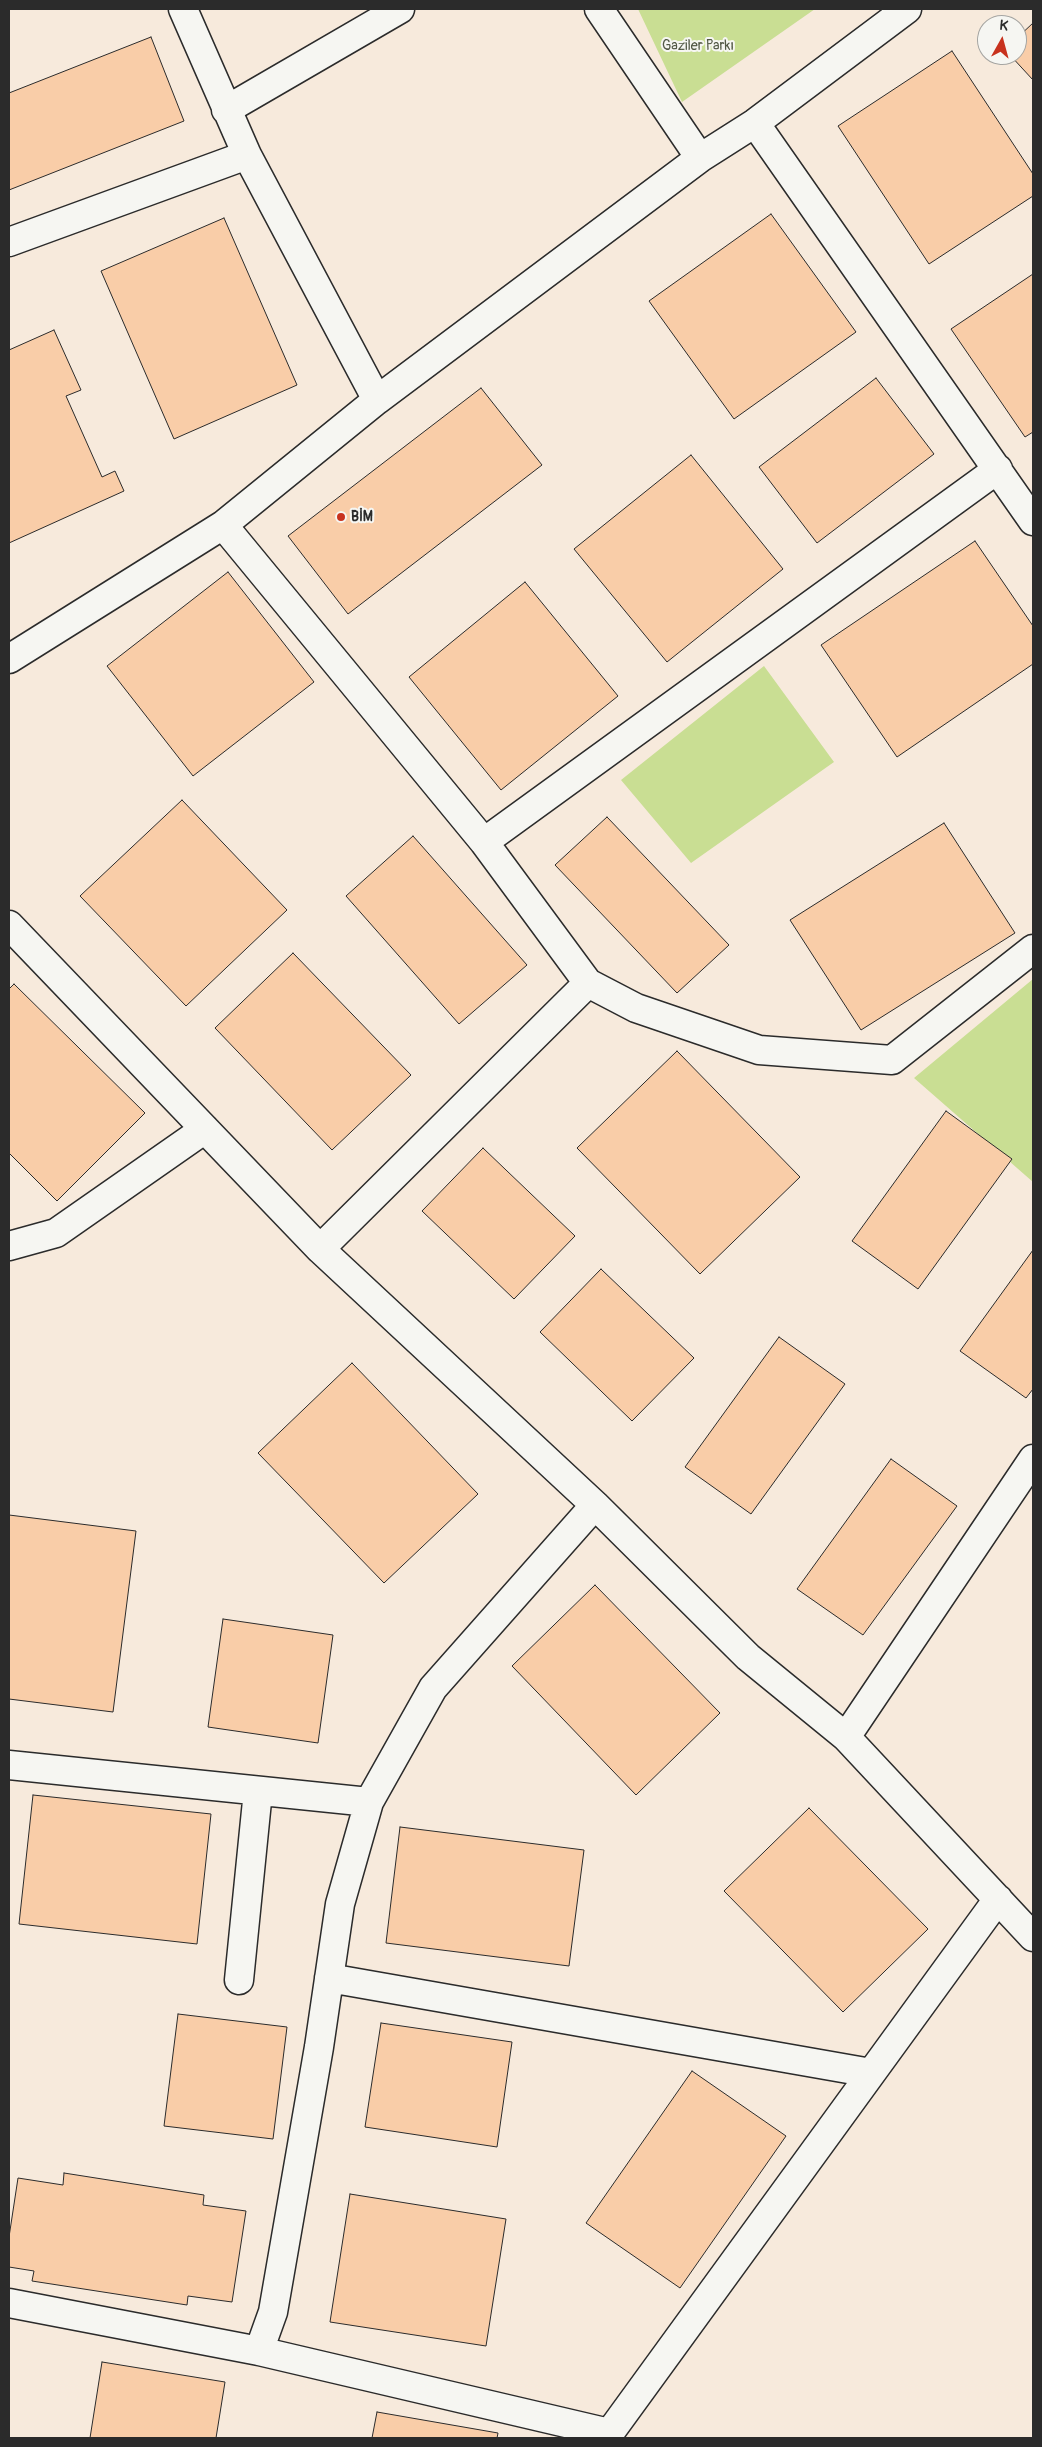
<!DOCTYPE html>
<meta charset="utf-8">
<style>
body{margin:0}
#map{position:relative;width:1042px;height:2447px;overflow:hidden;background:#f7eadc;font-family:Pangolin,sans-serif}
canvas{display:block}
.frame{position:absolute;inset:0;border:10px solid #2b2b2b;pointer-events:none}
.north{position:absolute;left:977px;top:15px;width:50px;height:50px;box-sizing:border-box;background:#f6f6f2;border:1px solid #a5a5a2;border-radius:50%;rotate:7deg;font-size:14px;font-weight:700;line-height:20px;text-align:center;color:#2b2b2b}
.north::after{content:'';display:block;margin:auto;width:18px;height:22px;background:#c8321e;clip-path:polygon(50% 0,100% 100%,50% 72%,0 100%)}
</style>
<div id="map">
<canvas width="1042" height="2447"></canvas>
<div class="frame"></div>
<div class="north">K</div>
</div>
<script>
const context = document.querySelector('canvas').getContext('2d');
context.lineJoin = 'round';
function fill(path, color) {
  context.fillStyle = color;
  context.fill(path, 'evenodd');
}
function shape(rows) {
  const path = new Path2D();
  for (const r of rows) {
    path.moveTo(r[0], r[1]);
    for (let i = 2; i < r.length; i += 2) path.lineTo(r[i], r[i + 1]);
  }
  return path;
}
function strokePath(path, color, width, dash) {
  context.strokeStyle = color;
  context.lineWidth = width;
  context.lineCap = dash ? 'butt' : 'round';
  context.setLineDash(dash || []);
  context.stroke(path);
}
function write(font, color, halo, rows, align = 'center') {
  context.font = font + ' Pangolin,sans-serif';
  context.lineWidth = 4;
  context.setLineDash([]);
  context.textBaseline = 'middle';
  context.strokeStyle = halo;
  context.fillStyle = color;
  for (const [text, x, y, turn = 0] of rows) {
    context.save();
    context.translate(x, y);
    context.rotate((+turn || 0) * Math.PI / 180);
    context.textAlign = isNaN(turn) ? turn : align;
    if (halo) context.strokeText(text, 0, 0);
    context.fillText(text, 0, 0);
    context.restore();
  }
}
const green = shape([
 [638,9,815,9,682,102],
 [764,666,834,762,691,863,621,780],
 [1033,979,1033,1182,914,1078]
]);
const building = shape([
 [1033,23,1033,80,1010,55,1017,55,1017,38,1033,23],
 [151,37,184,121,9,190,9,93,151,37],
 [952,51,1033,174,1033,196,929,264,838,126,952,51],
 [771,214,856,332,734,419,649,301,771,214],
 [224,218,297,385,174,439,101,271,224,218],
 [1033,274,1033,432,1025,437,951,329,1033,274],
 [54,330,81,390,66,396,102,477,115,471,124,491,9,543,9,350,54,330],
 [876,378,934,454,817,543,759,467,876,378],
 [481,388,542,465,348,614,288,536,481,388],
 [691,455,783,569,667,662,574,549,691,455],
 [975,541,1033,626,1033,664,897,757,821,645,975,541],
 [228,572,314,682,193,776,107,666,228,572],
 [525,582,618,696,501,790,409,677,525,582],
 [182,800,287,910,186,1006,80,896,182,800],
 [607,817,729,945,677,993,555,865,607,817],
 [944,823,1015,933,861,1030,790,920,944,823],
 [413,836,527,965,459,1024,346,896,413,836],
 [293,953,411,1075,332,1150,215,1028,293,953],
 [14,984,145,1113,57,1201,9,1153,9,989,14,984],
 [677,1051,800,1177,700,1274,577,1148,677,1051],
 [946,1111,1012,1159,918,1289,852,1241,946,1111],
 [483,1148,575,1236,514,1299,422,1211,483,1148],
 [1033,1250,1033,1389,1026,1398,960,1351,1033,1250],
 [601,1269,694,1358,632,1421,540,1332,601,1269],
 [779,1337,845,1384,751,1514,685,1467,779,1337],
 [352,1363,478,1494,384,1583,258,1453,352,1363],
 [891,1459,957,1506,863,1635,797,1589,891,1459],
 [9,1515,136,1531,113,1712,9,1699,9,1515],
 [595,1585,720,1713,636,1795,512,1666,595,1585],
 [223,1619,333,1635,318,1743,208,1727,223,1619],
 [33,1795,211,1814,197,1944,19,1924,33,1795],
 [809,1808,928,1929,843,2012,724,1891,809,1808],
 [400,1827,584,1850,569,1966,386,1943,400,1827],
 [178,2014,287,2027,273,2139,164,2126,178,2014],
 [381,2023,512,2042,497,2147,365,2127,381,2023],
 [692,2071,786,2136,680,2288,586,2223,692,2071],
 [64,2173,204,2195,203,2205,246,2211,232,2302,188,2296,187,2305,32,2281,34,2271,9,2267,9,2237,18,2178,63,2185,64,2173],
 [350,2194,506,2219,486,2346,330,2322,350,2194],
 [102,2362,225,2382,216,2438,90,2438,102,2362],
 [377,2412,498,2433,497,2438,372,2438,377,2412]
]);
const minor = shape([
 [183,9,247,155,377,400],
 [599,9,700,158],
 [226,110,400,9],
 [755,123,1033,521],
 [9,242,247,155],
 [223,525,484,842,588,983,636,1008,759,1050,892,1060,1033,949],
 [9,659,223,525,377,400,700,158,755,123,907,9],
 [484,842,998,469],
 [9,925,320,1249,595,1505,748,1657,846,1737,1033,1937],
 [9,1246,56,1233,205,1129],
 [320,1249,588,983],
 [595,1505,433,1688,369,1802,340,1904,319,2047,273,2312,259,2351,609,2433],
 [846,1737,1033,1459],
 [9,1765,369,1802],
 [329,1978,871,2073],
 [239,1980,258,1791],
 [9,2303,259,2351],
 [606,2438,998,1899]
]);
const markers = [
 [341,517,5,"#c8321e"]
];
const parkNames = [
 ["Gaziler Parkı",698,46]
];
const poiNames = [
 ["BİM",351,517]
];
fill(green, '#c9de93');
fill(building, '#f9cda8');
strokePath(building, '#2b2b2b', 1);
strokePath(minor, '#2b2b2b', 31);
strokePath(minor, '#f6f6f2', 28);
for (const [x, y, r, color] of markers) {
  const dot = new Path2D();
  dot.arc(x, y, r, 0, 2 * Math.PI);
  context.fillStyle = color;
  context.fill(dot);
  strokePath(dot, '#f6f6f2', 2);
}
write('14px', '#525845', '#f6f6f2', parkNames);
write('bold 14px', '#2b2b2b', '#f6f6f2', poiNames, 'left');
</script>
